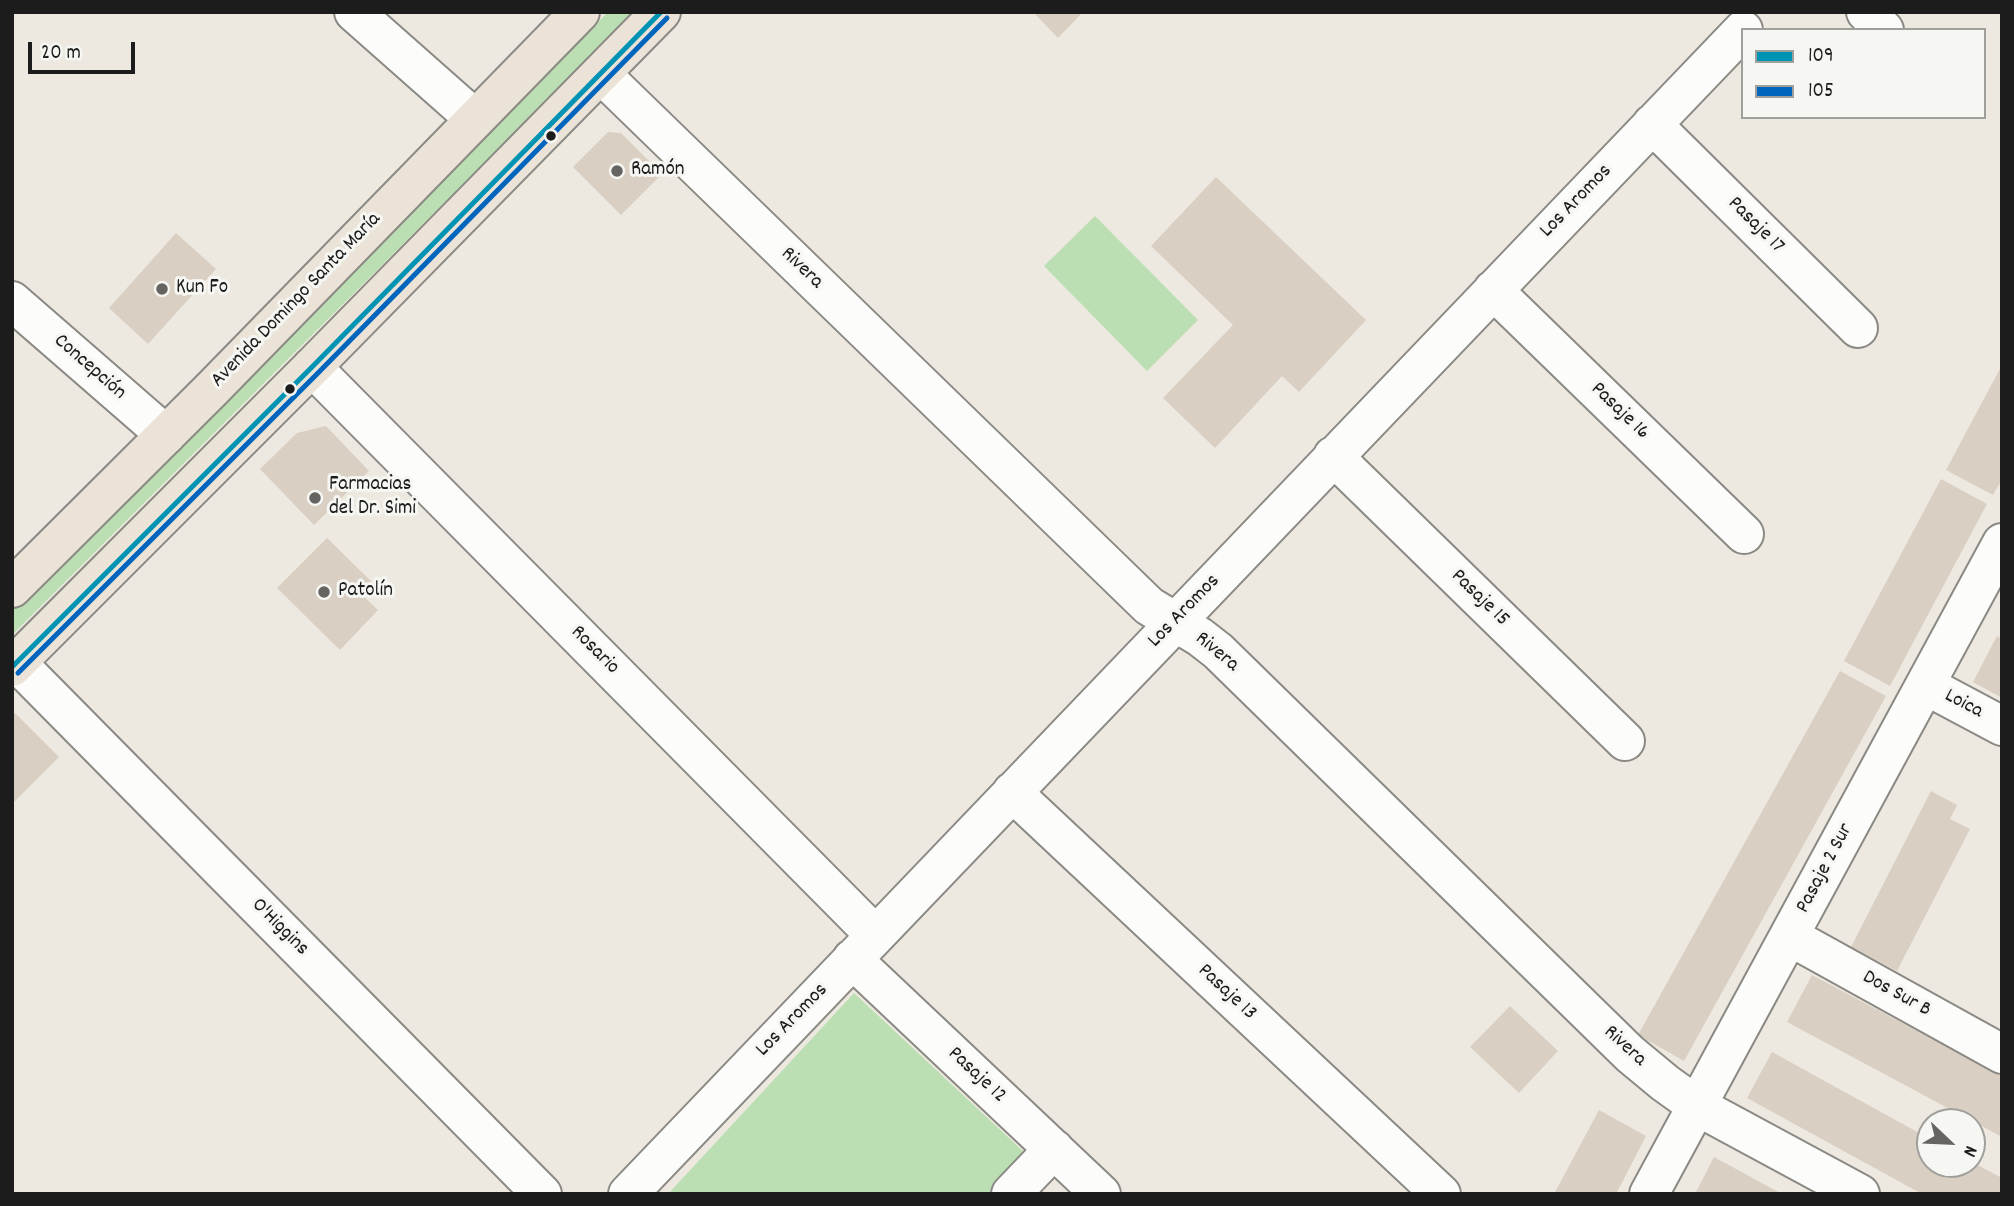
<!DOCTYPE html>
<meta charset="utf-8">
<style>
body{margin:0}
#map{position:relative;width:2014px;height:1206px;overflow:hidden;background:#ede9e0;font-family:Dekko,sans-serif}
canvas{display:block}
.frame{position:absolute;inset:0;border:14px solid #1c1c1c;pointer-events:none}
.legend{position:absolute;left:1741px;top:28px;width:245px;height:91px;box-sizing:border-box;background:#f6f6f2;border:2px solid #9f9f9c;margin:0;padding:9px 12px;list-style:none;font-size:21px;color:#1c1c1c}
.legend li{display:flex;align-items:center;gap:14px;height:35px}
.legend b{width:35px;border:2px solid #9f9f9c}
.north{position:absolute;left:1916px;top:1108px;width:70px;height:70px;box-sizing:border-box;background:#f6f6f2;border:2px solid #9f9f9c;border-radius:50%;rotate:113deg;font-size:19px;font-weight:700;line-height:28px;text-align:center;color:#1c1c1c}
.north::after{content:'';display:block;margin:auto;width:24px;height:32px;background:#656461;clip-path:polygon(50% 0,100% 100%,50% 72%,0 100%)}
.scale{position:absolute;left:28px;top:42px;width:107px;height:32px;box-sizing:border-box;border:4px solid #1c1c1c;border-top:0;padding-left:9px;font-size:21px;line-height:24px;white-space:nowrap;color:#1c1c1c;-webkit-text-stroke:5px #f6f6f2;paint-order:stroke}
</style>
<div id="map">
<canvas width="2014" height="1206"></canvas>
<div class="frame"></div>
<ul class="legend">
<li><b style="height:9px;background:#0093b3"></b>109</li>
<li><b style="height:9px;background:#0065bd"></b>105</li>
</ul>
<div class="north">N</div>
<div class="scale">20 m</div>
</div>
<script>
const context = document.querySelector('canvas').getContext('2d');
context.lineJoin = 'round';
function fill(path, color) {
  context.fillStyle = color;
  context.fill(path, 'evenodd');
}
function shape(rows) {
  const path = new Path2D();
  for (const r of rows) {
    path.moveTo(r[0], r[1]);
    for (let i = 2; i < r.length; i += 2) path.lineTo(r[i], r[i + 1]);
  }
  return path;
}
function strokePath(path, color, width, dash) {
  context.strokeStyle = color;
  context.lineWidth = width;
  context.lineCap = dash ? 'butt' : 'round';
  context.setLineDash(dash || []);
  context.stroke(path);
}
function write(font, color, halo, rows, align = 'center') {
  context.font = font + ' Dekko,sans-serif';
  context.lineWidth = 6;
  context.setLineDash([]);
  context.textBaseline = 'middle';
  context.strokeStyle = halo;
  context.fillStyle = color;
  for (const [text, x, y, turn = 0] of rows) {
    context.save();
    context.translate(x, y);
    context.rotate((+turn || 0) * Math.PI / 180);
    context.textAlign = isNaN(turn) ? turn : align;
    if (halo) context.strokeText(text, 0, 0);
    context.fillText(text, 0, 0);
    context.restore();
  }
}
const green = shape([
 [608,12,635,12,12,635,12,610],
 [1095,216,1198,320,1147,371,1044,266],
 [854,993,1026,1154,988,1194,668,1194]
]);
const building = shape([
 [1033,12,1083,12,1058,38],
 [608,132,621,133,662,174,621,215,573,167],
 [1216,177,1366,320,1299,392,1282,376,1215,448,1163,398,1233,325,1151,246],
 [176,233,216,269,148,344,109,308],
 [2002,365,2002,479,1993,495,1946,470],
 [326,426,369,471,314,525,260,469,297,433],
 [1941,479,1987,504,1890,686,1844,661],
 [327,538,374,584,363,596,378,610,340,650,277,588],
 [1997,636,2002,639,2002,698,1973,682],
 [1840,671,1886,696,1684,1061,1638,1035],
 [15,713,59,757,12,804,12,716],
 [1931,791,1957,805,1950,819,1970,829,1897,971,1851,947],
 [1812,975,2002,1076,2002,1137,1787,1022],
 [1510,1006,1558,1051,1519,1093,1470,1047],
 [1772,1052,1930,1139,1930,1164,1972,1164,1972,1162,2002,1178,2002,1194,1922,1194,1747,1098],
 [1599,1110,1646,1136,1616,1194,1554,1194],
 [1714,1157,1782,1194,1695,1194]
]);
const minor = shape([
 [354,12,475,119],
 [1866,12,1884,30],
 [601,74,1149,606,1200,637,1218,651,1630,1054,1665,1083,1697,1106,1860,1194],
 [1652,124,1858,328],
 [1493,290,1744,534],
 [12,301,166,435],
 [312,367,875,935],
 [1333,456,1625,741],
 [16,662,542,1194],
 [1925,685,2002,726],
 [1012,792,1441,1194],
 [1789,936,2002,1054],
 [852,959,1101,1194],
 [628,1194,1743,30],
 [1011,1194,1054,1149],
 [1649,1194,2002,543]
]);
const major = shape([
 [12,588,212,389,580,12],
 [12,667,312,367,661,12]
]);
const bus1 = shape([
 [12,667,312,367,661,12]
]);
const bus2 = shape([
 [18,673,318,373,667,18]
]);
const markers = [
 [551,136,6,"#1c1c1c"],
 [617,171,7,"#656461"],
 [162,289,7,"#656461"],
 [290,389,6,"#1c1c1c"],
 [315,498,7,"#656461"],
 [324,592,7,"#656461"]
];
const poiNames = [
 ["Ramón",631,171],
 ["Kun Fo",176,289],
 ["Farmacias",329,486],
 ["del Dr. Simi",329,510],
 ["Patolín",338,592]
];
const streetNames = [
 ["Los Aromos",1577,202,-46],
 ["Pasaje 17",1755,226,45],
 ["Rivera",801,269,44],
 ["Avenida Domingo Santa María",297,301,-46],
 ["Concepción",89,368,41],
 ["Pasaje 16",1619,412,44],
 ["Pasaje 15",1479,599,44],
 ["Los Aromos",1185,612,-46],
 ["Rosario",594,651,45],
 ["Rivera",1216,653,40],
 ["Loica",1963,705,28],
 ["Pasaje 2 Sur",1826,869,-62],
 ["O'Higgins",279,928,45],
 ["Pasaje 13",1226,993,43],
 ["Dos Sur B",1896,995,29],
 ["Los Aromos",793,1021,-46],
 ["Rivera",1624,1047,43],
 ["Pasaje 12",976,1076,43]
];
fill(green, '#bbdfb3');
fill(building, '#d9cfc2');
strokePath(minor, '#8b8984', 42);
strokePath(major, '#8b8984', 42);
strokePath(minor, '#fcfcfa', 38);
strokePath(major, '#ebe3d8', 38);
strokePath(bus1, '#0093b3', 5);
strokePath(bus2, '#0065bd', 5);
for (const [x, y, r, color] of markers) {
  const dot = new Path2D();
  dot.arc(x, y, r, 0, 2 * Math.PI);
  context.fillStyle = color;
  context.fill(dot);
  strokePath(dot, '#f6f6f2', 2.5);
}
write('21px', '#1c1c1c', '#f6f6f2', poiNames, 'left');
write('21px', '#1c1c1c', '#f6f6f2', streetNames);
</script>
